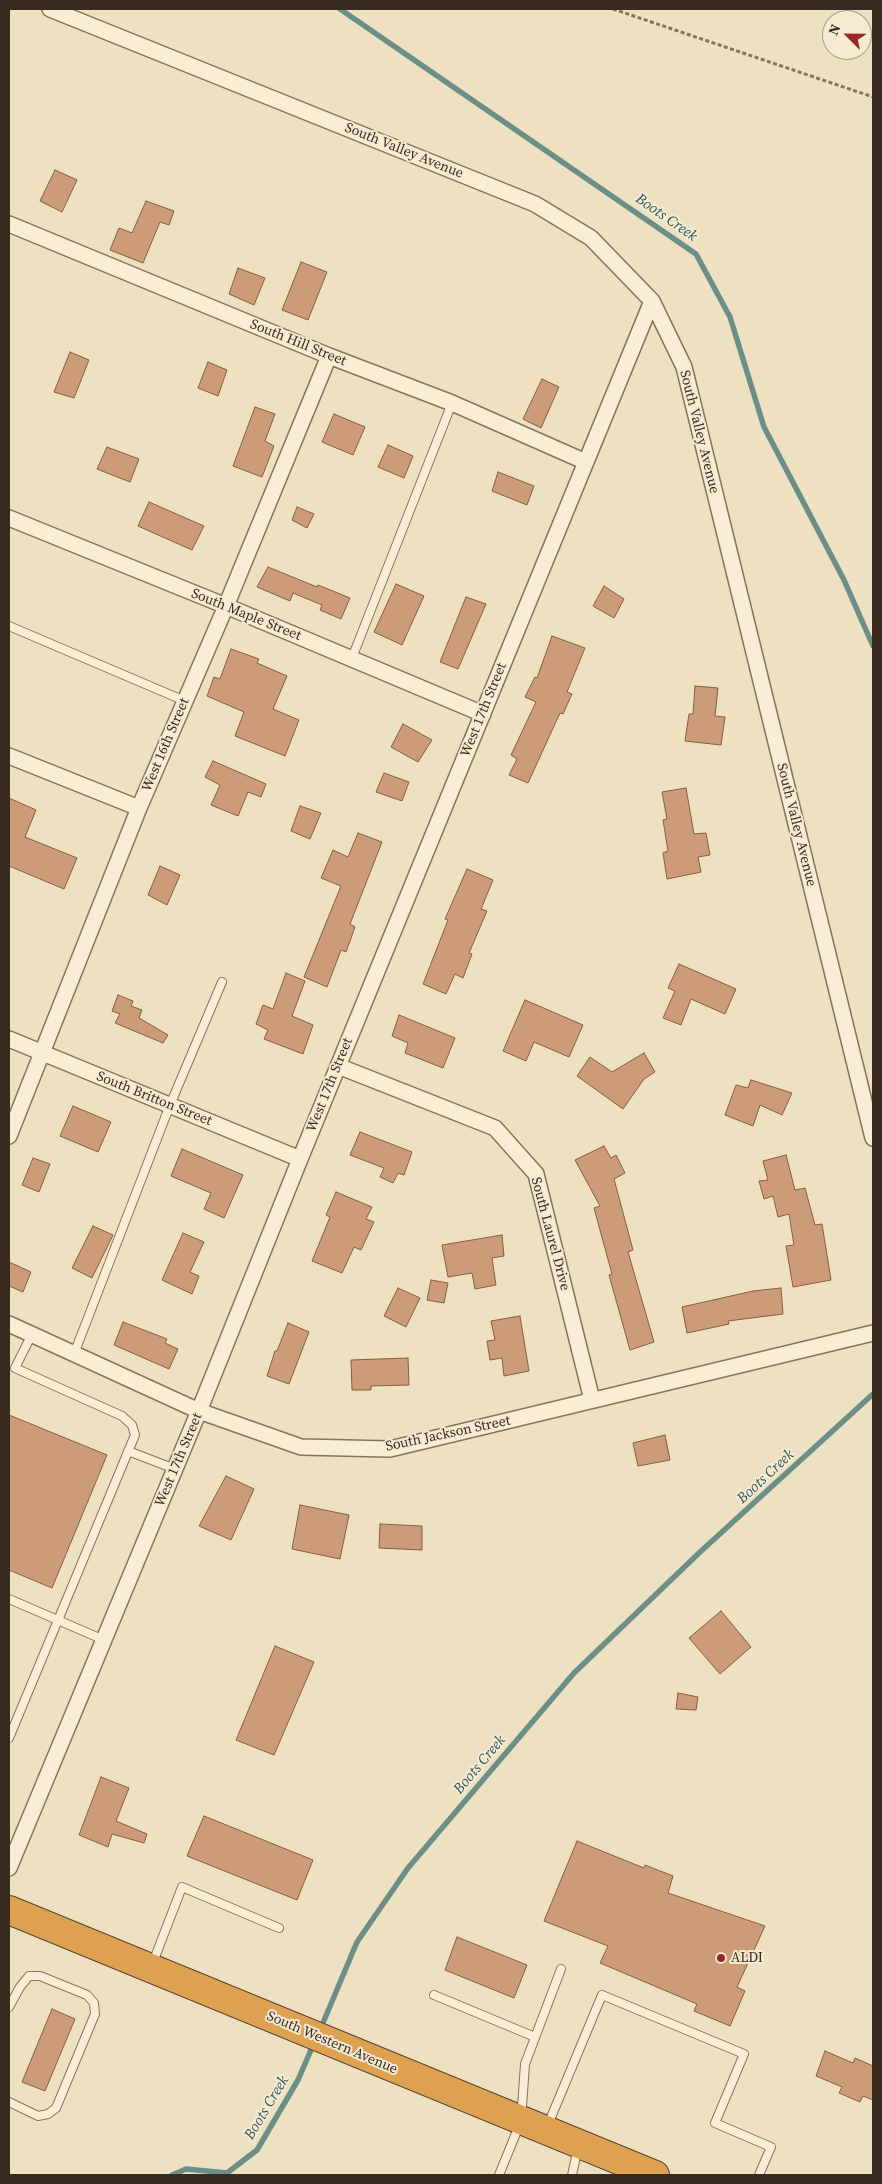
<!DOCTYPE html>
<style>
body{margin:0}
#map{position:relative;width:882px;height:2184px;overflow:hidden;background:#eee1c2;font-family:"Source Serif 4",serif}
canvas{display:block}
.frame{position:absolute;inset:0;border:10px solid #382a1e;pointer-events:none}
.north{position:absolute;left:822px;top:10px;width:50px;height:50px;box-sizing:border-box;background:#f5ebd2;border:1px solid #a99e8a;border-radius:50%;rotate:293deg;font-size:14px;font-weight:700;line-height:20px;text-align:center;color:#382a1e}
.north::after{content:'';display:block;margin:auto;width:18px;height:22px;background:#97292a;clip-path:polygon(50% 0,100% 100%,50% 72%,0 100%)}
</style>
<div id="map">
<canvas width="882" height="2184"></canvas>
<div class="frame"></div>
<div class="north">N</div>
</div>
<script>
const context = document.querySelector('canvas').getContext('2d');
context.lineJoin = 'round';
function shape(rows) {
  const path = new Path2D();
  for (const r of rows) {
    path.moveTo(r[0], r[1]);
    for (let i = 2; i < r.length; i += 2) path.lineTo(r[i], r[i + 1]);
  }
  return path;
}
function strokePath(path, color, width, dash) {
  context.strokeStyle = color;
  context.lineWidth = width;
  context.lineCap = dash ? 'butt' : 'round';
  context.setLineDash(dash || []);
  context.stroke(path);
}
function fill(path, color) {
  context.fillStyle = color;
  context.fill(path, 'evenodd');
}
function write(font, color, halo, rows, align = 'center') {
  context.font = font + ' "Source Serif 4",serif';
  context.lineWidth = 4;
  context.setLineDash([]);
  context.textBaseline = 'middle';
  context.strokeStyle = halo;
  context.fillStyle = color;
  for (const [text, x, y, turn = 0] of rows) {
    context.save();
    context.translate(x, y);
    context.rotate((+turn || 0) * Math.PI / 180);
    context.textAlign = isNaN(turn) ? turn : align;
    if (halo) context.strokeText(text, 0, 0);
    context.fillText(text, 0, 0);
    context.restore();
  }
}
const stream = shape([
 [340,9,696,254,730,317,764,427,844,580,873,646],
 [320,2030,357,1942,408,1868,574,1673,699,1553,873,1394],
 [172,2175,186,2169,227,2173,257,2150,298,2080,314,2043]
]);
const building = shape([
 [55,170,77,180,62,212,40,201,55,170],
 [146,201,174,211,169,225,160,222,143,263,110,250,119,228,132,233,146,201],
 [301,262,327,272,308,320,282,310,301,262],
 [238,268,265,278,254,305,229,294,238,268],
 [70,352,89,360,74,398,54,392,70,352],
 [208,362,227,370,218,396,198,388,208,362],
 [542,379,559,387,541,428,523,419,542,379],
 [255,407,275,414,265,441,274,446,262,477,233,466,255,407],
 [334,414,365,427,353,455,322,442,334,414],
 [388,445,413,456,404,478,378,467,388,445],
 [107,447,139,459,130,482,97,469,107,447],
 [498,472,534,486,527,505,492,491,498,472],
 [149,502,204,526,192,550,138,526,149,502],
 [297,507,314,514,307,528,292,520,297,507],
 [268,567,317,587,318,585,350,598,341,619,320,610,322,605,293,593,290,601,257,587,268,567],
 [396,584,424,596,402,645,374,632,396,584],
 [604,586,624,599,614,618,593,606,604,586],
 [466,597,486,604,458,669,440,662,466,597],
 [552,636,585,648,567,692,572,694,563,714,560,713,528,783,509,775,517,759,511,755,536,702,525,697,535,677,537,678,552,636],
 [231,649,259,659,257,663,287,676,273,709,299,720,285,756,235,736,244,712,207,696,214,677,220,679,231,649],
 [695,686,718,688,715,716,725,717,721,745,685,741,689,714,693,714,695,686],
 [403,724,432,740,418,762,391,747,403,724],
 [213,761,266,784,261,797,248,792,238,816,211,805,220,785,205,777,213,761],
 [384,773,409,782,402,801,376,792,384,773],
 [686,788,694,834,706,833,710,855,698,857,701,872,667,879,663,853,668,851,663,820,667,819,662,792,686,788],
 [9,798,36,810,25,837,77,858,64,889,9,866,9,798],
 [300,806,321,813,310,839,291,831,300,806],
 [358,833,382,842,350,924,355,927,346,952,341,950,327,987,304,977,341,886,321,878,333,850,348,857,358,833],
 [160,866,180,875,167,905,148,895,160,866],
 [467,869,493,880,481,909,487,911,469,953,472,954,463,978,455,974,446,994,423,984,448,920,445,919,467,869],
 [679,964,736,989,725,1014,691,999,681,1025,663,1018,675,991,668,988,679,964],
 [286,973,305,981,292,1016,313,1025,303,1054,264,1039,268,1030,256,1024,263,1005,273,1009,286,973],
 [118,995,133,1001,131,1006,142,1010,139,1018,168,1035,163,1043,115,1023,120,1014,112,1011,118,995],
 [525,1000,583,1025,569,1057,534,1042,526,1061,503,1051,525,1000],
 [399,1015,455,1038,443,1068,405,1053,408,1043,392,1036,399,1015],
 [644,1053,655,1072,644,1079,623,1109,577,1076,590,1057,612,1072,644,1053],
 [751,1080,792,1093,782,1115,760,1105,753,1126,725,1115,736,1085,748,1088,751,1080],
 [73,1106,111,1122,98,1152,60,1136,73,1106],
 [360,1132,412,1152,404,1175,398,1173,393,1183,380,1177,384,1168,350,1155,360,1132],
 [604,1146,611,1158,616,1155,625,1173,614,1179,633,1250,628,1252,654,1342,630,1350,609,1275,612,1274,594,1208,600,1206,575,1160,604,1146],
 [182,1149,243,1175,224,1218,204,1209,211,1193,171,1176,182,1149],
 [786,1155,795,1190,805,1188,815,1225,822,1224,831,1280,793,1287,786,1246,794,1245,789,1214,778,1217,773,1196,764,1199,759,1181,768,1180,763,1161,786,1155],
 [33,1158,50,1164,39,1192,22,1185,33,1158],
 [336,1192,372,1207,366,1219,374,1222,361,1250,354,1247,342,1273,312,1261,330,1217,326,1215,336,1192],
 [93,1226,113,1235,92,1278,72,1268,93,1226],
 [183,1233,204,1242,190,1272,199,1276,192,1294,162,1280,183,1233],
 [502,1235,504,1256,492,1258,496,1285,475,1289,472,1273,448,1277,442,1245,502,1235],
 [9,1262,31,1272,23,1292,9,1286,9,1262],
 [431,1280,448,1283,444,1303,427,1300,431,1280],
 [398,1288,420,1298,406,1327,384,1316,398,1288],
 [781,1288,783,1314,728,1321,729,1324,687,1333,682,1307,753,1291,781,1288],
 [520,1316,529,1371,504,1376,502,1358,490,1360,487,1341,495,1340,491,1321,520,1316],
 [123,1322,167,1339,165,1343,178,1349,169,1369,114,1345,123,1322],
 [288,1323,309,1332,289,1384,267,1376,275,1351,277,1351,288,1323],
 [408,1358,409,1385,371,1386,371,1390,352,1390,351,1360,408,1358],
 [9,1415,107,1455,52,1588,9,1570,9,1415],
 [665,1435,670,1460,638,1466,633,1443,665,1435],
 [226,1476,254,1489,231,1540,199,1526,226,1476],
 [300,1505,349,1515,340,1559,292,1549,300,1505],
 [380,1524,422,1526,422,1550,379,1548,380,1524],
 [721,1611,751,1647,720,1674,689,1638,721,1611],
 [275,1646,314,1662,274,1755,236,1740,275,1646],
 [678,1693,698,1697,696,1710,676,1709,678,1693],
 [101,1777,129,1788,116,1821,147,1834,144,1843,112,1834,108,1847,79,1835,101,1777],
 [204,1816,313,1860,297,1900,187,1856,204,1816],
 [577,1841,644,1868,645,1865,673,1876,668,1893,765,1926,737,1987,745,1991,730,2026,694,2011,697,2004,600,1963,608,1946,544,1921,577,1841],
 [457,1937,527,1965,514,1998,445,1970,457,1937],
 [52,2009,75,2019,45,2091,22,2082,52,2009],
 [825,2051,853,2063,855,2058,873,2066,873,2100,863,2096,860,2102,839,2093,842,2087,816,2076,825,2051]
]);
const path = shape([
 [613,9,873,97]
]);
const lane = shape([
 [9,626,185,701],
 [352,658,452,403],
 [74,1354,170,1105,222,982],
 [128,1451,175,1469],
 [9,1599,104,1640],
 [9,1738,135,1435,132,1425,122,1416,15,1368,32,1334],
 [152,1965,182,1887,279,1928],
 [434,1995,535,2037],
 [9,2007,20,1987,29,1976,40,1976,87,1995,94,2003,95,2014,56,2108,48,2114,38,2116,9,2102],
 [547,2127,602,1995,744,2054,715,2123,771,2147,759,2175],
 [499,2175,521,2121,525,2064,561,1969],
 [572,2175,578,2148]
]);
const street = shape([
 [50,9,535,204,591,238,652,301,684,367,873,1138],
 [9,224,329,356,452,403,586,462],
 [9,518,226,606,483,714],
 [9,756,139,808],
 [9,1039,300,1159],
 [338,1066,495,1128,536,1174,592,1400],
 [9,1136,139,808,226,606,329,356],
 [9,1324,199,1411,301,1447,390,1449,873,1333],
 [9,1868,199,1411,300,1159,652,301]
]);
const highway = shape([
 [9,1910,655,2175]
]);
const markers = [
 [721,1958,5,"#97292a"]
];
const streetNames = [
 ["South Valley Avenue",404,151,22],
 ["South Hill Street",298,343,22],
 ["South Valley Avenue",699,432,76],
 ["South Maple Street",246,615,22],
 ["West 17th Street",484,710,-68],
 ["West 16th Street",166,745,-67],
 ["South Valley Avenue",796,825,76],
 ["West 17th Street",330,1085,-68],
 ["South Britton Street",154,1099,22],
 ["South Laurel Drive",550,1234,75],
 ["South Jackson Street",448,1434,-12],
 ["West 17th Street",179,1460,-67],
 ["South Western Avenue",332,2043,23]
];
const poiNames = [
 ["ALDI",731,1958]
];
const waterNames = [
 ["Boots Creek",666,218,35],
 ["Boots Creek",766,1477,-43],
 ["Boots Creek",480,1765,-50],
 ["Boots Creek",267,2108,-59]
];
strokePath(stream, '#6b8f86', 5.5);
fill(building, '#cc9b78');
strokePath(building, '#875c3f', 1);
strokePath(lane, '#887259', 10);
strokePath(street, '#887259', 18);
strokePath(highway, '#56402e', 30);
strokePath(path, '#887259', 3, [4, 2.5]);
strokePath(lane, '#f9eed5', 8);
strokePath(street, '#f9eed5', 15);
strokePath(highway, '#dea152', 28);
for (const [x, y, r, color] of markers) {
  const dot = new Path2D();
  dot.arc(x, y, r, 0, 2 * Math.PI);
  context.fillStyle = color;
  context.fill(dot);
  strokePath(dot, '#f5ebd2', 2);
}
write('14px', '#382a1e', '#f5ebd2', streetNames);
write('14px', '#382a1e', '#f5ebd2', poiNames, 'left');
write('italic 15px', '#2d5855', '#f5ebd2', waterNames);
</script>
